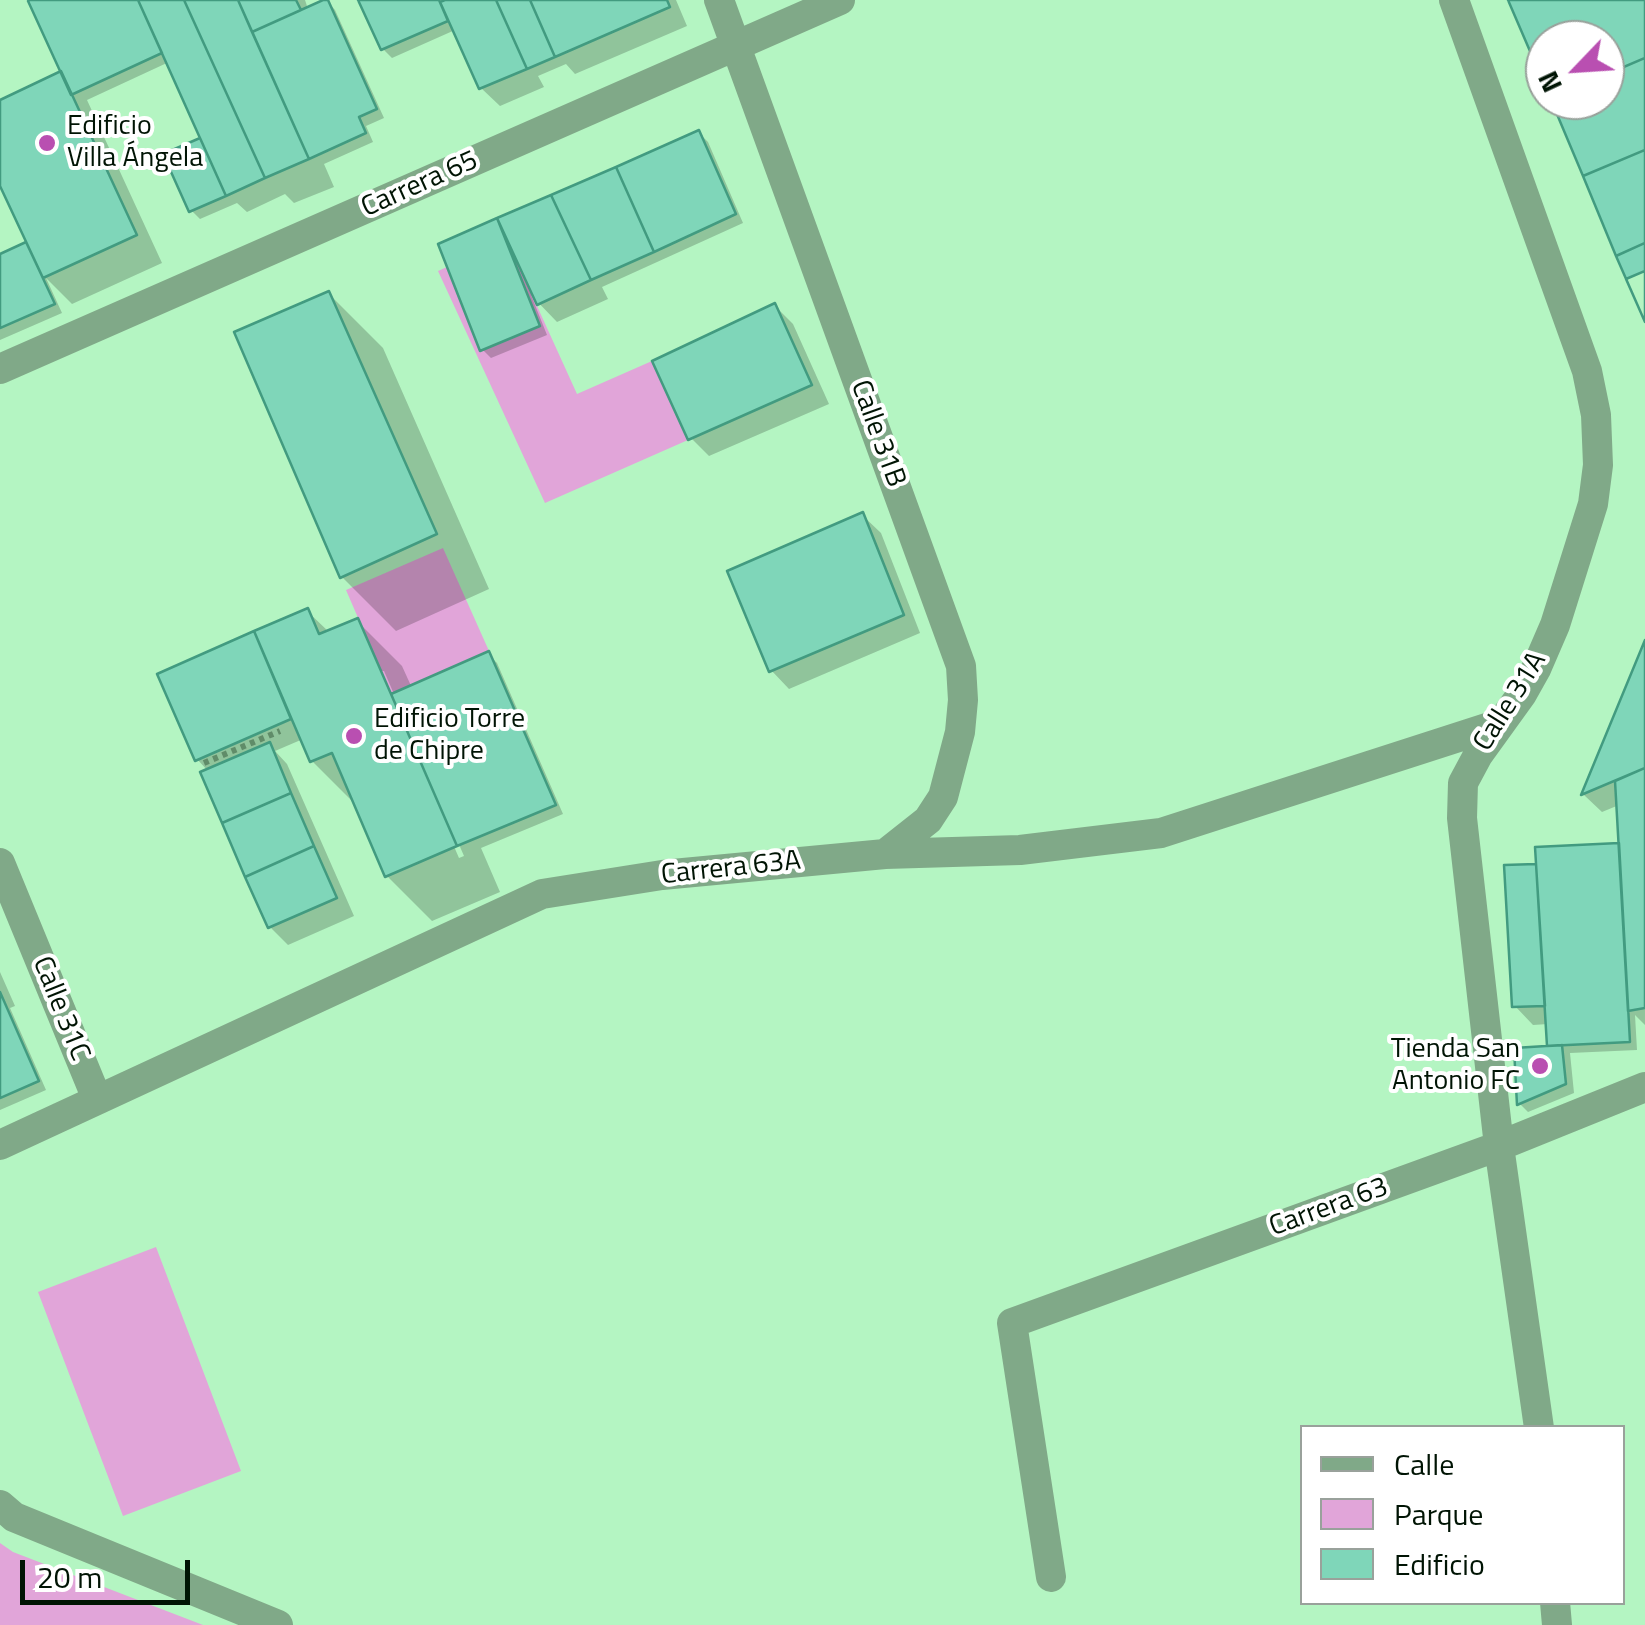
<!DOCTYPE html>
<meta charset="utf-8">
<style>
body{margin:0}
#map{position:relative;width:1645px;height:1625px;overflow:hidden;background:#b4f5c2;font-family:"Titillium Web",sans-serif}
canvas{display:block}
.legend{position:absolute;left:1300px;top:1425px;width:325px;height:180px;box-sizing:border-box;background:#fff;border:2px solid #99a19b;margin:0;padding:12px 18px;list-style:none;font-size:30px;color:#001404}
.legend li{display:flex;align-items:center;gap:20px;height:50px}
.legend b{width:50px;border:2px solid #99a19b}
.north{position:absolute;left:1525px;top:20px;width:100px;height:100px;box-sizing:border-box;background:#fff;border:2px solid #99a19b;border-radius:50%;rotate:245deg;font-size:28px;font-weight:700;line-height:40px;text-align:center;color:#001404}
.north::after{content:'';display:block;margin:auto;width:35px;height:45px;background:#b94fb1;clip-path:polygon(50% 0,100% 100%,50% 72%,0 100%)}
.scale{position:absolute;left:20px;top:1560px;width:170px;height:45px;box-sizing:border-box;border:5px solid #001404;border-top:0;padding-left:12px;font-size:30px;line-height:35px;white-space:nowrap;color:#001404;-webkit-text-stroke:8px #fff;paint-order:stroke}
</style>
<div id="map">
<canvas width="1645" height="1625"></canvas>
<ul class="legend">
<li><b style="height:12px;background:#80a988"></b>Calle</li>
<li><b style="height:28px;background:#e1a5d9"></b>Parque</li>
<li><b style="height:28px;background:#7fd6b9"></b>Edificio</li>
</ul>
<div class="north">N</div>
<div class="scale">20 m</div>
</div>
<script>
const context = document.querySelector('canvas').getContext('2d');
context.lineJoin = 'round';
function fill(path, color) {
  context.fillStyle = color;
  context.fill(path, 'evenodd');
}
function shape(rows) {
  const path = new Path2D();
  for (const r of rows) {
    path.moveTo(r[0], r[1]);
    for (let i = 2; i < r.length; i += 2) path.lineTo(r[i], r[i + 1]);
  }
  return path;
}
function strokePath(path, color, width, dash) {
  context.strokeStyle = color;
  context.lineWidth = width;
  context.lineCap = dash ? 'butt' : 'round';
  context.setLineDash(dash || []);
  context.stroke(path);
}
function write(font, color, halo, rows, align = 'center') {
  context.font = font + ' "Titillium Web",sans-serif';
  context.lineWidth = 8;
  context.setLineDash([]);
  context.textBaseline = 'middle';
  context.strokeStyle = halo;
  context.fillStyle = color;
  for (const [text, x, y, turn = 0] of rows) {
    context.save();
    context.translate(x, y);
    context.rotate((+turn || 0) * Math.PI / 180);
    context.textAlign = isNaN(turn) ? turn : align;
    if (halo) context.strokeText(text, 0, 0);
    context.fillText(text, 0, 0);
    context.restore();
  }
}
const green = shape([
 [497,218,577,394,652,361,688,440,545,503,438,271,447,267,480,350],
 [443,548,489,651,391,694,346,590],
 [156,1247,241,1471,123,1516,38,1292],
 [0,1543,13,1552,203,1625,0,1625]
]);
const shadow = shape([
 [37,0,305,0,308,9,327,1,335,10,384,118,366,126,373,142,324,164,334,187,294,203,285,194,247,212,237,203,200,219,191,210,204,139,169,62,87,100,162,263,72,304,46,278,62,313,0,340,0,257,26,245,33,253,0,180,0,103,64,73],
 [361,0,442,0,443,3,451,0,676,0,687,26,575,74,566,64,538,76,544,87,500,106,481,88,455,30,392,58,383,49],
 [699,133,708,142,743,223,602,287,608,299,557,322,531,295,547,335,491,358,482,349,496,221,504,229],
 [329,294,383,348,489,589,396,631,342,577],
 [775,306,793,324,829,404,709,456,691,438],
 [862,515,881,533,920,633,789,689,771,670],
 [307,611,329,632,357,621,402,666,412,688,488,654,497,663,563,814,481,848,500,892,432,921,387,876,357,806,312,761,303,739,275,751,287,764,354,916,288,945,270,927,208,771,197,759,161,675],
 [378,671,384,671,464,856,459,858],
 [1645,646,1645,1025,1635,1015,1637,1050,1570,1053,1574,1093,1528,1112,1520,1104,1517,1050,1550,1048,1548,1024,1533,1025,1515,1006,1535,867,1539,871,1621,845,1619,805,1602,812,1584,795],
 [0,972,15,1006,10,1008,46,1090,0,1110]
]);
const building = shape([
 [30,0,138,0,162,53,71,95,28,1,30,0],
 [138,0,184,0,265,178,226,196,138,0],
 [184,0,238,0,309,159,265,178,184,0],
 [238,0,296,0,301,10,252,32,238,0],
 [323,0,328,0,377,109,359,117,366,133,309,159,252,32,323,0],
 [358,0,439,0,448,21,381,50,358,0],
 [445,0,496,0,527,69,479,89,440,2,445,0],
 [496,0,530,0,555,57,527,69,496,0],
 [530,0,667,0,670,7,555,57,530,0],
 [1508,0,1645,0,1645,58,1605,75,1605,40,1545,40,1545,86,1508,0],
 [1645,58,1645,150,1583,176,1551,100,1605,100,1605,75,1645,58],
 [61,71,137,235,43,278,0,186,0,100,61,71],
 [699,130,736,214,654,252,616,167,699,130],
 [200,138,226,196,189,212,163,154,200,138],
 [1645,150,1645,243,1616,256,1583,176,1645,150],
 [616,167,654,252,591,280,551,195,616,167],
 [551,195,591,280,537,305,497,218,551,195],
 [497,218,540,326,480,351,438,244,497,218],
 [26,242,55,304,0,328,0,254,26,242],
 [1645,243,1645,322,1616,256,1645,243],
 [1645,271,1645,322,1626,279,1645,271],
 [329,291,437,534,340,578,234,332,329,291],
 [775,303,812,385,688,440,652,361,775,303],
 [863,512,904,615,769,672,727,571,863,512],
 [308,608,319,634,358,618,457,846,385,877,332,753,310,762,254,631,308,608],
 [254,631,291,719,195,761,157,674,254,631],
 [1645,640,1645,768,1581,795,1645,640],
 [489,651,556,805,457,846,391,694,489,651],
 [270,742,291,793,222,823,200,772,270,742],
 [1645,768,1645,1008,1628,1011,1615,781,1645,768],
 [291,793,314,846,245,877,222,823,291,793],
 [1619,843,1630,1042,1547,1046,1535,847,1619,843],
 [314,846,337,898,268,928,245,877,314,846],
 [1536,864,1545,1006,1512,1007,1504,865,1536,864],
 [0,992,39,1081,0,1098,0,992],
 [1562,1045,1566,1084,1517,1105,1514,1048,1562,1045]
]);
const path = shape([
 [204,763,280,731]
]);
const minor = shape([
 [719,0,961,666,963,700,960,732,943,797,928,820,885,854],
 [1454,0,1587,371,1596,415,1598,465,1593,504,1555,625,1536,669,1522,694,1478,755,1463,783,1462,818,1499,1146,1539,1428],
 [0,369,840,0],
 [0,863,97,1099],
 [0,1145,542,894,662,875,885,854,1020,850,1161,833,1499,724],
 [0,1505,14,1517,278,1625],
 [1051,1577,1012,1323,1499,1146,1645,1087],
 [1555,1602,1557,1625]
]);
const markers = [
 [47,143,10,"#b94fb1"],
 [354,736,10,"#b94fb1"],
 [1540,1066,10,"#b94fb1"]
];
const poiNames = [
 ["Edificio",67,127],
 ["Villa Ángela",67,159],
 ["Edificio Torre",374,720],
 ["de Chipre",374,752],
 ["Tienda San",1520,1050,"right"],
 ["Antonio FC",1520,1082,"right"]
];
const streetNames = [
 ["Carrera 65",420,185,-24],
 ["Calle 31B",877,434,70],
 ["Calle 31A",1511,702,-58],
 ["Carrera 63A",731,869,-6],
 ["Calle 31C",60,1009,68],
 ["Carrera 63",1329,1208,-20]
];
fill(green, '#e1a5d9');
fill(shadow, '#0003');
fill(building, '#7fd6b9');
strokePath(building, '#429b80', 2.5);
strokePath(path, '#608c69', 6, [5, 5]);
strokePath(minor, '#80a988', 30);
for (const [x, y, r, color] of markers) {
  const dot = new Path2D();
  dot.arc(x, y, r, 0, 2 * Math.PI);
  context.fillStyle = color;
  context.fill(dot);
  strokePath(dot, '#fff', 4);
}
write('28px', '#001404', '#fff', poiNames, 'left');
write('28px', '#001404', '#fff', streetNames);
</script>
